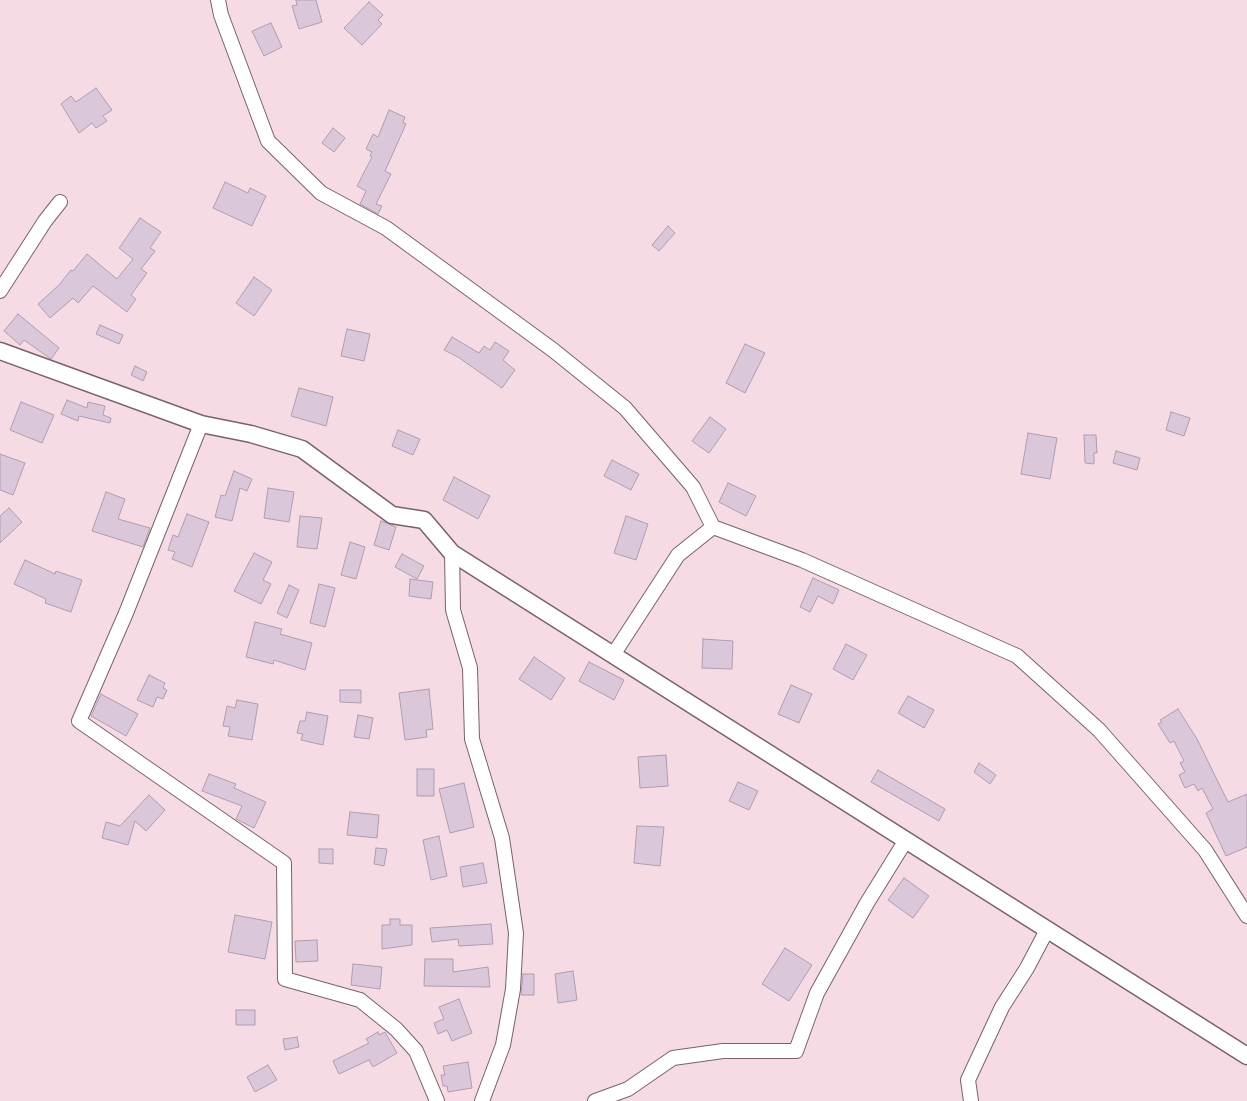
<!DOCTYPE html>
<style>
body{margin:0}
canvas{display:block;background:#f7dbe4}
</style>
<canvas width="1247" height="1101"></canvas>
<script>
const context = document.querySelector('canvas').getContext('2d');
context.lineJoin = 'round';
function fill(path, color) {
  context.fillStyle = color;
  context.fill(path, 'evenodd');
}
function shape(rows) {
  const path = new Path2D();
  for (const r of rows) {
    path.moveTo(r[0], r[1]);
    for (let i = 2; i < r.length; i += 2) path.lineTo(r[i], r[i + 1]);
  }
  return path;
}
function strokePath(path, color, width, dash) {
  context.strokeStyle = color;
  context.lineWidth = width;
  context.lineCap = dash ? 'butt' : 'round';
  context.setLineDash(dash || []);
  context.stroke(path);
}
const building = shape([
 [296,0,316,0,322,22,299,29,292,6,297,5,296,0],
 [369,2,383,15,378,20,382,24,362,45,344,28,369,2],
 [271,23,282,47,264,56,252,31,271,23],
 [96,88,112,110,103,116,107,121,96,128,92,123,79,133,61,104,71,96,76,102,96,88],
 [389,110,405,117,403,123,406,124,385,171,391,174,376,204,382,206,378,214,360,204,366,191,357,186,372,157,370,156,372,152,366,149,373,134,378,137,389,110],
 [333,128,345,138,334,152,322,143,333,128],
 [225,182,248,193,250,188,266,196,252,226,213,208,225,182],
 [140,218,161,232,150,248,155,251,141,269,147,273,131,295,136,299,127,312,93,286,78,303,73,298,50,318,38,304,59,285,71,270,73,271,87,254,117,279,133,259,119,248,140,218],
 [668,226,675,233,659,251,652,245,668,226],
 [254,277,272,290,254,316,236,303,254,277],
 [18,314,59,348,51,359,24,340,20,345,4,331,18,314],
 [100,325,123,335,119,344,96,334,100,325],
 [347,329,370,334,364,361,341,356,347,329],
 [452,337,479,353,484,346,490,350,495,342,509,351,503,360,515,370,502,388,458,357,444,350,452,337],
 [745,344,765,353,745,393,726,383,745,344],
 [135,366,147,372,143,381,131,375,135,366],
 [299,388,333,397,326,426,291,416,299,388],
 [67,400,87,408,88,402,105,406,103,415,111,418,110,423,79,416,78,421,61,414,67,400],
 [21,402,54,415,42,443,10,430,21,402],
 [1171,412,1190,418,1184,436,1166,430,1171,412],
 [710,417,726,429,709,453,692,441,710,417],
 [398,430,420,439,413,455,392,446,398,430],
 [1028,433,1057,438,1050,479,1021,474,1028,433],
 [1084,435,1096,435,1097,453,1094,453,1094,464,1085,463,1084,435],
 [1116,451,1140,458,1137,470,1113,463,1116,451],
 [0,454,25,463,13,495,0,490,0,454],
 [612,460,639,474,631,490,604,476,612,460],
 [234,471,252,479,247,491,240,488,232,521,215,517,221,495,225,496,234,471],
 [454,477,490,496,478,519,443,500,454,477],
 [728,483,756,496,746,516,719,502,728,483],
 [268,488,294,492,289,522,264,518,268,488],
 [106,492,125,499,118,519,150,528,143,547,92,531,106,492],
 [9,508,22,522,0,543,0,516,9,508],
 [187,514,209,522,192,567,172,559,175,552,168,550,173,535,178,537,187,514],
 [300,516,322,518,317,549,297,547,300,516],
 [626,516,648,524,636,560,614,553,626,516],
 [381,521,396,527,389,550,374,545,381,521],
 [350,542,365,547,356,579,341,575,350,542],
 [254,553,272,562,263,580,271,584,261,604,234,591,254,553],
 [402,554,424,566,417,579,395,567,402,554],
 [25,560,55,574,56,571,82,580,71,612,45,603,46,599,14,584,25,560],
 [813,578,839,590,833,604,818,596,810,612,800,607,813,578],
 [410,579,433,582,431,599,409,596,410,579],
 [319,584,335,588,325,627,310,623,319,584],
 [289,585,299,590,287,618,277,613,289,585],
 [255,622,282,629,280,634,312,643,305,670,274,660,273,664,246,657,255,622],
 [703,639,733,641,732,669,702,668,703,639],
 [846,644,867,655,853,680,833,669,846,644],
 [534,657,565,678,551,700,519,679,534,657],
 [589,662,624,680,614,700,579,681,589,662],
 [149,675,165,683,163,688,167,690,163,699,157,697,153,707,137,700,149,675],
 [791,685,812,694,799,723,778,714,791,685],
 [429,689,433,729,426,730,427,737,405,740,399,693,429,689],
 [340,690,361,690,361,703,340,702,340,690],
 [101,694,138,714,126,736,91,716,101,694],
 [908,696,934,710,924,728,898,713,908,696],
 [237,700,258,704,252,740,228,736,230,727,223,726,227,706,235,708,237,700],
 [1178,709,1197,739,1228,802,1247,794,1247,847,1226,856,1206,813,1213,809,1202,788,1198,791,1194,784,1185,788,1179,775,1185,772,1180,763,1184,761,1174,741,1170,743,1158,724,1162,722,1160,720,1178,709],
 [307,712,328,716,323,745,301,740,303,734,297,733,300,721,305,721,307,712],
 [358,715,373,718,369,739,354,737,358,715],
 [666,755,668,786,640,788,638,757,666,755],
 [979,763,996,775,990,784,974,772,979,763],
 [417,769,434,769,434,796,417,796,417,769],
 [878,770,945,809,939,821,871,782,878,770],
 [209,774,236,784,234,788,266,802,254,828,236,819,242,806,202,791,209,774],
 [738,782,758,791,749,810,729,801,738,782],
 [464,783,474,827,450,833,439,789,464,783],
 [149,795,165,810,146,831,135,821,128,845,102,838,106,822,120,826,149,795],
 [350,812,379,815,377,838,347,835,350,812],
 [637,826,664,827,660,866,634,863,637,826],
 [439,836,447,876,431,880,423,840,439,836],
 [376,848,387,849,384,866,374,864,376,848],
 [319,849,333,849,333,864,319,863,319,849],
 [483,863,487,883,463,887,460,867,483,863],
 [904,878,929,896,913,918,888,900,904,878],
 [235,915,272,922,265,959,228,952,235,915],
 [390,919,400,919,400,925,412,925,412,945,382,949,382,925,390,925,390,919],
 [491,924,493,944,459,946,458,939,432,942,430,928,491,924],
 [317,940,318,961,296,962,295,941,317,940],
 [785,948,812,965,789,1001,762,984,785,948],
 [425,959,453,959,453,972,488,967,490,987,424,986,425,959],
 [353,964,382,967,380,989,351,985,353,964],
 [573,971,577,1000,558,1003,555,974,573,971],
 [523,974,534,974,534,995,521,995,523,974],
 [459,999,472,1033,452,1041,447,1030,438,1034,434,1023,444,1019,439,1007,459,999],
 [236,1010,255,1010,255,1025,236,1025,236,1010],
 [378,1032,379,1035,385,1032,397,1053,373,1067,369,1060,339,1074,333,1061,369,1043,366,1039,378,1032],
 [297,1037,299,1047,285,1050,283,1039,297,1037],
 [468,1062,472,1088,448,1092,447,1086,443,1086,441,1075,445,1075,443,1066,468,1062],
 [268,1065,277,1080,255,1092,247,1077,268,1065]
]);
const minor = shape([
 [218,0,221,15,268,141,321,193,386,228,553,350,625,408,693,487,713,527],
 [0,291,45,221,60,202],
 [201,424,126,613,79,721,284,863,285,979,360,1000,396,1029,416,1051,437,1101],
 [452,553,453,610,470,668,472,739,502,838,516,933,513,989,503,1045,482,1101],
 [613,655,678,555,713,527,802,560,1017,656,1099,730,1205,850,1247,916],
 [595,1101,628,1089,673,1058,723,1051,796,1051,817,993,867,903,906,840],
 [971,1101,968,1080,1002,1007,1027,968,1047,930]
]);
const tertiary = shape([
 [0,351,201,424,251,434,302,449,392,515,424,520,452,553,1247,1056]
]);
fill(building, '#dac7d9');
strokePath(building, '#af9dae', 1);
strokePath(minor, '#79626a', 16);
strokePath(tertiary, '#79626a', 19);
strokePath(minor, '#fff', 14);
strokePath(tertiary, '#fff', 16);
</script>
